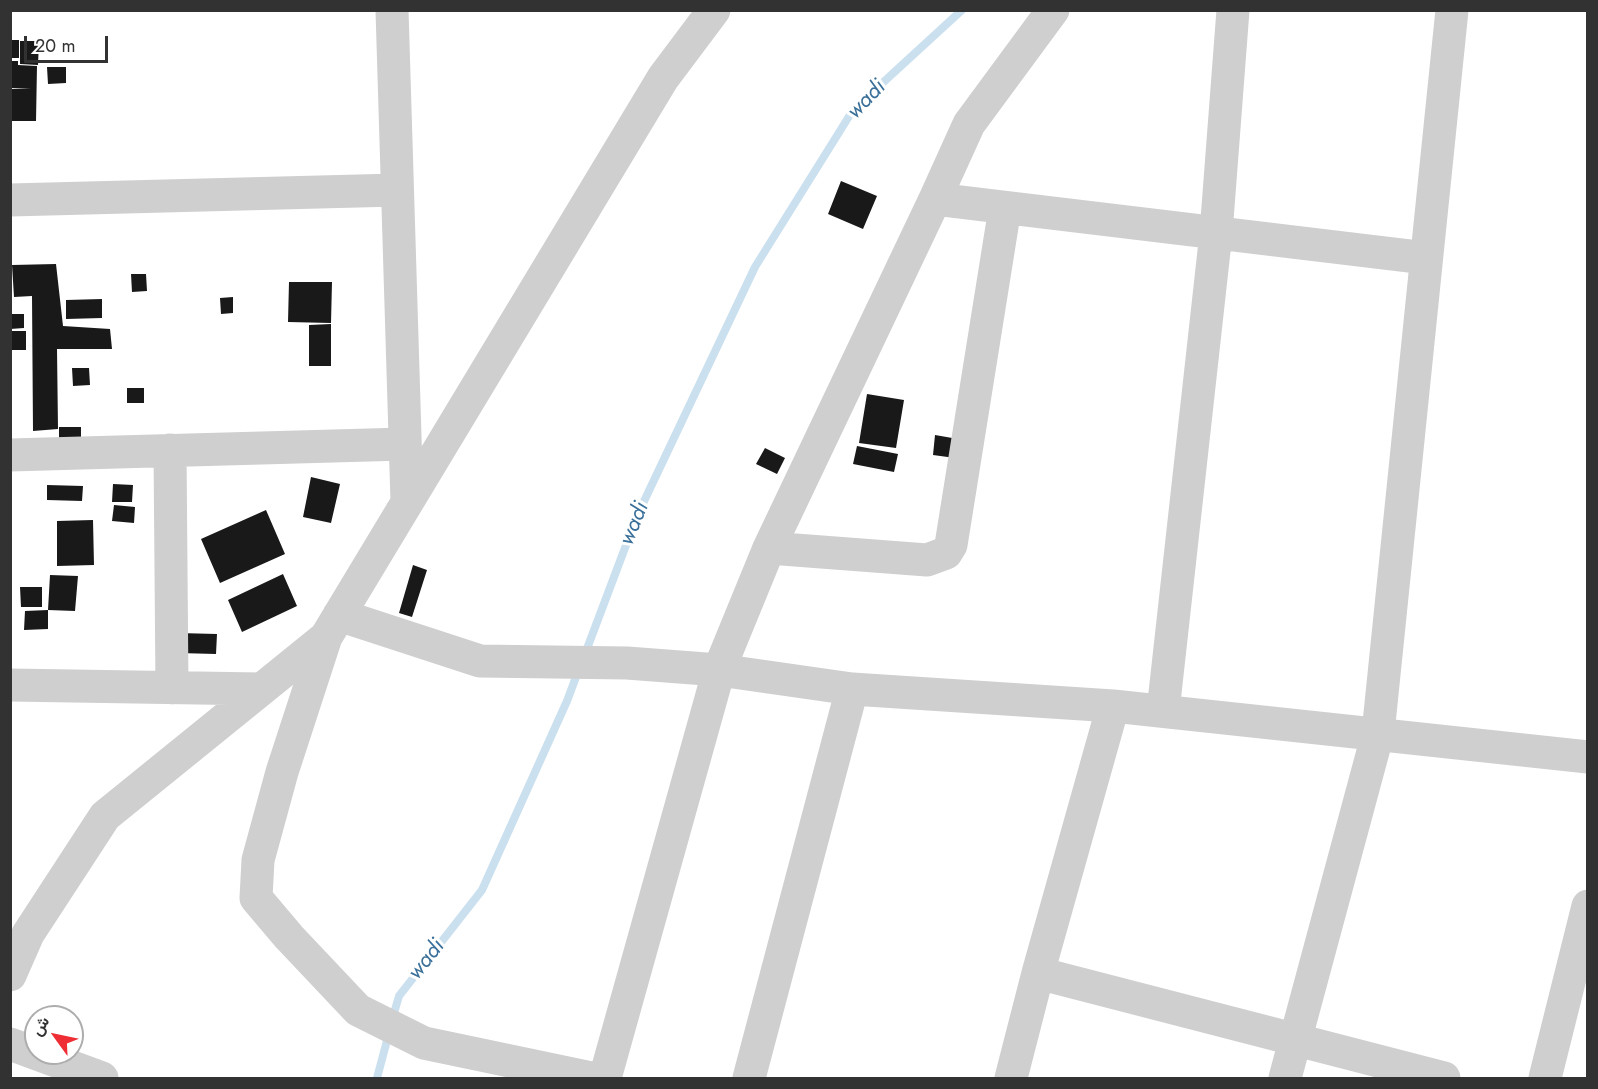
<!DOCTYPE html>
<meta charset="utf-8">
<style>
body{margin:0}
#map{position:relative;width:1598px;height:1089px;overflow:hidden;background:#fff;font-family:Jost,Vazirmatn,sans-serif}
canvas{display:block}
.frame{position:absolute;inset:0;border:12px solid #323232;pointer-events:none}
.north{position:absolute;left:24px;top:1005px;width:60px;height:60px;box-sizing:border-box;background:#fff;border:2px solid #adadad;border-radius:50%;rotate:303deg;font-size:16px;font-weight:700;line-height:24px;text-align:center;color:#323232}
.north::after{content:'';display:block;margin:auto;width:21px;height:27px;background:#ee2e34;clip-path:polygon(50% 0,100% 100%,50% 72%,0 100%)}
.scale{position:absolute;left:24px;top:36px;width:84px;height:27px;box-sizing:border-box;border:3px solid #323232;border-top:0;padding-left:8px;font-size:18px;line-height:21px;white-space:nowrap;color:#323232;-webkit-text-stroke:4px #fff;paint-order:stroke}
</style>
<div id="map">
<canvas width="1598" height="1089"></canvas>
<div class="frame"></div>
<div class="north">ش</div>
<div class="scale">20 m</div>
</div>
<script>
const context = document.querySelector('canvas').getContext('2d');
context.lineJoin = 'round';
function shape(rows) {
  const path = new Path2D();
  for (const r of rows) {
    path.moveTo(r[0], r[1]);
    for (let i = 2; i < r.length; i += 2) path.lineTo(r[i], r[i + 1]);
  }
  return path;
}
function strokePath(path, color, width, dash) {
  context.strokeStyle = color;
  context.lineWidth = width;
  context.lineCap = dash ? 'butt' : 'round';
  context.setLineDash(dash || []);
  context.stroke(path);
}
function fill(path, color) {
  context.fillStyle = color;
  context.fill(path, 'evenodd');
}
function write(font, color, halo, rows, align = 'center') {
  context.font = font + ' Jost,sans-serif';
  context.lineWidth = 6;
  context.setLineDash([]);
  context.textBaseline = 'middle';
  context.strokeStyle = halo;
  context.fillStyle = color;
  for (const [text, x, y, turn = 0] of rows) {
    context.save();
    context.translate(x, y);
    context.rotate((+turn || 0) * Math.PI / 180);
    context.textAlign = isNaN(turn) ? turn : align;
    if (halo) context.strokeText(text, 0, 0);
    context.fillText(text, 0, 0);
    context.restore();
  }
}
const stream = shape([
 [585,654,637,516,755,267,853,110,962,10],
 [392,1020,399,996,482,890,567,701,579,669],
 [377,1078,389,1033]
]);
const building = shape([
 [10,40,19,40,19,58,10,58],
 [20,41,39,41,38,65,20,64],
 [10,61,18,61,18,65,37,66,36,121,10,121,10,89,31,88,10,88],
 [47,67,66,67,66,83,48,84],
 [841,181,877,196,863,229,828,214],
 [56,264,63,326,110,329,112,349,57,349,58,429,33,431,32,296,14,297,12,265],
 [131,274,146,274,147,291,132,292],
 [289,282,332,282,331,323,288,322],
 [233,297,233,313,221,314,220,298],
 [102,299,102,318,66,319,66,300],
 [10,314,24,314,24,328,10,329],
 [331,324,331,366,309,366,309,325],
 [10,331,26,331,26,350,10,350],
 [72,368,89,368,90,385,73,386],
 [127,388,144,388,144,403,127,403],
 [867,394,904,400,896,448,859,443],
 [59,427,81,427,81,441,59,441],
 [935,435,958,439,955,458,933,455],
 [857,446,898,454,894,472,853,464],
 [765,448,785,458,777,474,756,464],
 [311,477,340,484,331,523,303,517],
 [113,484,133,485,132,502,112,502],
 [47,485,83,486,82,501,47,500],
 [114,505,135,507,134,523,112,521],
 [266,510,285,554,220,583,201,539],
 [93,520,94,565,57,566,57,521],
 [413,565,427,570,412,617,399,613],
 [283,574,297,606,242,632,228,600],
 [50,575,78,576,75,611,48,610],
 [20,587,42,587,42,607,21,607],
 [48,610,48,629,24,630,25,611],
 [178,633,217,634,216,654,178,653]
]);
const minor = shape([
 [392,10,407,502],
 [935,199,1426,258],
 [10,200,397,190],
 [170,450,172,688],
 [10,455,405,444],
 [769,548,927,560,946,553,951,545,1005,208],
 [339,615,480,661,627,663,719,670,852,689,1113,706,1588,757],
 [326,637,282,772,258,860,256,898,289,937,358,1010,424,1043,591,1078],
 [10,685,261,689],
 [1163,711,1216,233,1233,10],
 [1038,973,1444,1078],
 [10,975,28,934,105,816,326,637,663,78,714,10],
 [10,1044,102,1078],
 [605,1078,719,670,769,548,935,199,969,124,1053,10],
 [749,1078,852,689],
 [1011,1078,1038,973,1113,706],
 [1285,1078,1378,733,1452,10],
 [1545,1078,1588,906]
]);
const waterNames = [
 ["wadi",867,100,-46],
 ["wadi",635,524,-68],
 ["wadi",427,960,-52]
];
strokePath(stream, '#cbe0ef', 8);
fill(building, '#191919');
strokePath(minor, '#cfcfcf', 33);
write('italic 22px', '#3a7099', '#fff', waterNames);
</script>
